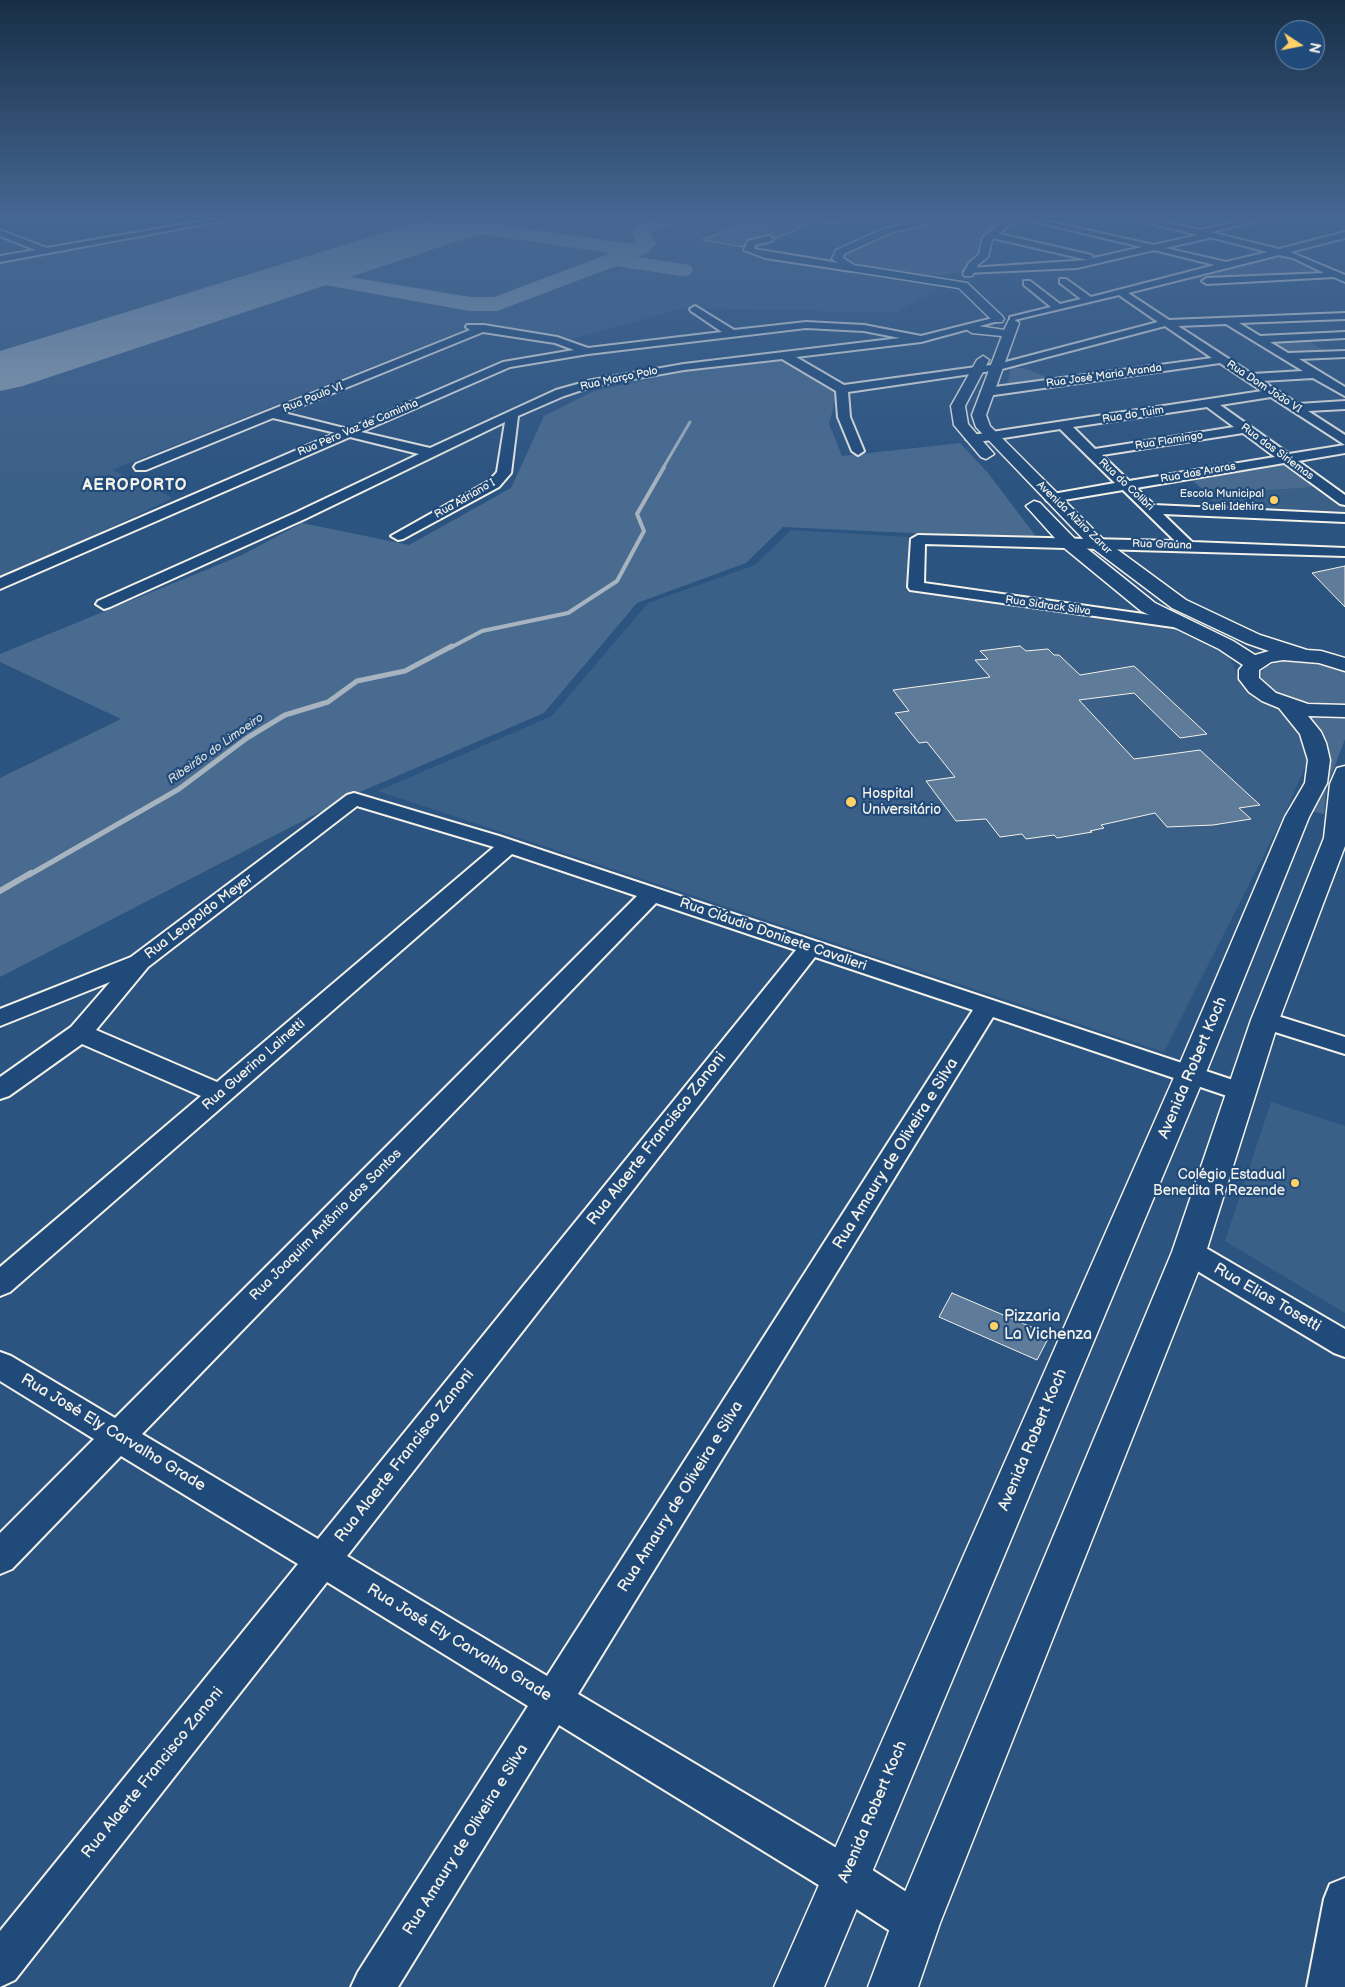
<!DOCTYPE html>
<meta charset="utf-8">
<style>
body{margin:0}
#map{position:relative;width:1345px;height:1987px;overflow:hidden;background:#2c5481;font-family:"Balsamiq Sans",sans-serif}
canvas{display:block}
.north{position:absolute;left:1275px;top:20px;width:50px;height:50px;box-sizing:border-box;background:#1f4a7a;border:1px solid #748da6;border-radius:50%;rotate:101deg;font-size:14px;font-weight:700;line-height:20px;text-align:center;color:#f4f1e8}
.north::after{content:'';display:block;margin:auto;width:18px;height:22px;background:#ffd166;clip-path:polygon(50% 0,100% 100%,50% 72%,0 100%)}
</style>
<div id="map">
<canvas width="1345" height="1987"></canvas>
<div class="north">N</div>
</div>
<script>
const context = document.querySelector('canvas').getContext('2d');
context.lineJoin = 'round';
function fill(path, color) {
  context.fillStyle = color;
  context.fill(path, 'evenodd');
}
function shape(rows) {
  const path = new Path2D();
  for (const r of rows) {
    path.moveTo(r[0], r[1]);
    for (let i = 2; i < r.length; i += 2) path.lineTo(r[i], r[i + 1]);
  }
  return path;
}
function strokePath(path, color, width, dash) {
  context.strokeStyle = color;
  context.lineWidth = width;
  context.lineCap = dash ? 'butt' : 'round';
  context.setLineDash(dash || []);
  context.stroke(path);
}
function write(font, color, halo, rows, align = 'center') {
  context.font = font + ' "Balsamiq Sans",sans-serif';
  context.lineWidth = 4.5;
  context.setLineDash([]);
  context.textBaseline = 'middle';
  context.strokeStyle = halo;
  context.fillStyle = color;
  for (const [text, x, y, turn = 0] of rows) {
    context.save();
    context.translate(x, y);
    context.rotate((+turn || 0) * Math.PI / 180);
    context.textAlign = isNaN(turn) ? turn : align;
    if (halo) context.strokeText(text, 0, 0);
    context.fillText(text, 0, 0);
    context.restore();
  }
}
const built = shape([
 [268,215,854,215,829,216,774,240,760,238,738,250,753,255,947,284,894,313,685,308,571,339,471,327,112,470,173,498,0,579,0,263],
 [1320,487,1345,505,1345,516,1221,510,1205,494],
 [791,530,908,537,909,590,1182,627,1204,642,1225,652,1232,662,1239,681,1274,705,1289,719,1307,745,1308,760,1285,813,1164,1052,378,791,552,716,648,603,755,565],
 [1271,1102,1345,1126,1345,1313,1225,1241]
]);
const green = shape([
 [968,215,1016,215,983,236,976,254,961,273,933,276,864,268,851,265,843,259,845,255,889,232,934,220],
 [1279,256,1298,260,1323,272,1175,280],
 [1302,338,1329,353,1288,355,1265,340],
 [787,360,838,390,829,424,842,456,960,443,988,473,1038,539,783,527,746,563,637,603,544,713,355,794,0,977,0,778,121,719,0,662,0,654,240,556,302,523,409,545,511,488,544,416,594,391,687,371],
 [1011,367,1027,369,1053,380,1007,385],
 [1282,462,1317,487,1207,494,1190,478],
 [1288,660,1320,663,1345,672,1345,705,1311,705,1279,695,1268,688,1262,681,1261,673,1266,667,1275,663],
 [1302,715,1345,717,1345,739,1326,789,1324,814,1311,811,1328,770]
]);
const streamFar3 = shape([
 [663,468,690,422]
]);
const streamFar2 = shape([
 [450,648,482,631,568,613,617,581,644,531,637,514,664,467]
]);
const streamFar1 = shape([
 [29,875,179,789,247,738,285,715,328,702,357,681,405,671,452,646]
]);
const stream = shape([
 [0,891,31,873]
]);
const taxiway = shape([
 [663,215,688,215,686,219,651,232,656,244,647,253,638,257,690,265,693,270,690,275,682,276,616,266,497,311,470,311,302,281,294,280,291,275,294,270,302,269,470,297,494,297,611,253,458,231,451,229,448,225,451,221,458,219,634,244,636,241,631,233,635,225,663,215],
 [716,215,740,215,738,219,723,224,716,222,714,218,716,215]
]);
const runway = shape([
 [441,215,513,215,506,225,23,386,0,391,0,351,441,215]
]);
const building = shape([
 [767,215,821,215,817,218,817,221,775,239,769,234,748,239,743,247,702,240,767,215],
 [1345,566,1345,607,1312,573,1345,566],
 [1020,646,1026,651,1048,649,1054,655,1059,655,1080,675,1134,666,1207,734,1180,738,1134,693,1079,700,1134,759,1200,750,1260,805,1239,808,1251,819,1213,825,1167,827,1155,813,1101,825,1104,828,1090,831,1092,832,1057,838,1054,835,1026,839,1022,834,1000,837,986,819,956,821,926,781,955,777,927,742,919,743,895,713,909,711,893,690,990,677,975,660,988,659,980,651,1020,646],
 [952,1293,1050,1335,1037,1360,939,1317,952,1293]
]);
const minorTunnel = shape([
 [761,238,805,218,817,217]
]);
const minor = shape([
 [237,215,253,215,0,262,0,256,36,250,0,236,0,230,47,248,237,215],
 [869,215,925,215,921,217,822,222,818,219,822,216,869,215],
 [1019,215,1154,245,1198,235,1125,217,1124,215,1137,215,1200,230,1264,215,1277,215,1276,217,1210,232,1279,249,1345,232,1345,238,1290,252,1345,275,1345,282,1334,277,1207,284,1202,281,1207,278,1324,273,1293,258,1279,255,1128,293,1169,320,1345,313,1345,319,1239,323,1260,336,1345,332,1345,338,1270,342,1288,353,1345,351,1345,357,1299,359,1345,387,1345,396,1313,378,1262,381,1298,404,1345,401,1345,409,1308,411,1345,435,1345,445,1271,397,1220,405,1289,454,1345,445,1345,453,1298,461,1345,495,1345,505,1340,504,1284,463,1136,488,1154,505,1345,514,1345,522,1163,514,1192,542,1345,548,1345,556,925,544,924,583,1186,620,1188,623,1186,626,1180,628,910,590,908,587,911,539,918,535,1175,541,1123,490,1052,502,1047,501,1045,498,1047,495,1115,483,1060,429,972,443,966,439,972,435,1262,391,1220,363,987,396,981,392,987,388,1212,358,1165,326,998,370,848,392,850,417,864,451,858,455,852,451,838,417,836,391,782,359,684,370,594,386,564,396,518,416,511,473,499,487,403,539,398,540,391,536,489,481,497,472,505,422,305,519,110,607,104,609,96,604,98,601,295,513,419,454,350,437,0,589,0,578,336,433,273,418,146,470,136,470,134,467,136,464,470,330,466,327,467,325,484,325,557,337,588,348,722,332,691,311,690,309,695,306,734,330,806,322,864,325,921,336,997,317,1002,320,921,342,796,357,844,385,998,364,1158,322,1119,295,1010,321,1010,317,1051,307,1024,285,1024,281,1030,281,1060,304,1081,299,1060,283,1060,279,1066,279,1091,297,1215,265,1154,250,1077,268,966,273,964,271,969,268,1088,260,988,237,987,235,991,232,1091,255,1093,257,1089,259,1142,247,1019,218,1019,215],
 [1209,238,1209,237,1268,252,1226,262,1165,248,1209,238],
 [1226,324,1303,371,1252,374,1178,326,1226,324],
 [806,328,864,331,900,338,684,364,592,380,556,390,430,448,361,432,510,367,588,354,806,328],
 [483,332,555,343,574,350,503,362,348,429,284,413,483,332],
 [1207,407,1234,427,1095,449,1073,427,1207,407],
 [1243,433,1275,457,1129,481,1102,455,1243,433],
 [769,236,773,239,772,241,755,245,754,249,851,265,856,268,851,271,765,258,744,250,748,241,769,236],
 [354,793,499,836,1251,1086,1255,1092,1251,1098,1242,1101,993,1017,578,1694,860,1862,931,1908,937,1923,931,1938,916,1944,901,1938,830,1892,559,1725,398,1987,351,1987,358,1972,528,1706,327,1582,15,1980,0,1987,0,1931,298,1564,121,1456,12,1569,0,1574,0,1533,94,1439,0,1381,0,1352,11,1356,115,1418,637,896,512,854,10,1292,0,1296,0,1267,201,1096,82,1044,9,1096,0,1099,0,1077,71,1027,110,982,0,1026,0,1009,131,957,347,795,354,793],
 [357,806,494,847,217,1082,96,1030,148,967,357,806],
 [656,903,796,950,318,1539,142,1434,656,903],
 [815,957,973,1010,547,1676,347,1556,815,957],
 [1265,1012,1345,1037,1345,1054,1256,1026,1253,1020,1256,1014,1265,1012],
 [1189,1241,1199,1244,1345,1329,1345,1357,1334,1353,1179,1260,1175,1252,1179,1244,1189,1241],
 [1345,1878,1345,1987,1307,1987,1324,1899,1330,1884,1345,1878]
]);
const major = shape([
 [947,215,963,215,890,233,844,254,843,258,854,265,967,283,1002,316,1004,319,1002,322,994,322,959,288,851,271,832,259,836,250,883,229,947,215],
 [1018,215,1030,215,1008,226,992,240,988,257,978,265,972,276,964,276,963,274,969,263,979,254,983,237,1002,222,1018,215],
 [1013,319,1019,323,986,415,990,426,1103,539,1186,600,1260,635,1307,650,1321,651,1345,658,1345,671,1319,663,1283,660,1271,662,1259,670,1259,678,1276,693,1308,704,1345,705,1345,717,1308,716,1321,732,1326,743,1330,760,1327,783,1309,817,1205,1075,824,1987,774,1987,1175,1075,1285,817,1305,783,1308,760,1300,734,1279,708,1262,701,1249,692,1239,679,1239,670,1243,665,1219,649,1141,611,1063,547,1026,506,1034,501,1040,503,1075,539,1155,603,1233,641,1255,655,1269,651,1246,643,1172,608,1091,547,976,427,972,415,1002,336,972,333,966,329,972,325,1004,330,1009,320,1013,319],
 [983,356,989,360,965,406,968,424,994,454,986,459,981,457,954,425,951,406,977,360,983,356],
 [1345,766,1345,846,1279,1020,1206,1252,940,1923,918,1987,868,1987,892,1923,1172,1252,1251,1020,1324,838,1330,784,1337,768,1345,766]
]);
const markers = [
 [1274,500,5,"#ffd166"],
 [851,802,6,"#ffd166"],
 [1295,1183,5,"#ffd166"],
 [994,1326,5,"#ffd166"]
];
const farStreetnames = [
 ["Rua José Maria Aranda",1104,376,-8],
 ["Rua Março Polo",619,379,-12],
 ["Rua Dom João VI",1264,387,33],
 ["Rua Paulo VI",313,398,-22],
 ["Rua do Tuim",1133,415,-9],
 ["Rua Pero Vaz de Caminha",358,428,-23],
 ["Rua Flamingo",1169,441,-9],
 ["Rua das Siriemas",1277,452,36],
 ["Rua das Araras",1198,473,-10],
 ["Rua do Colibri",1126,485,43],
 ["Rua Adriano I",465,499,-30],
 ["Avenida Alziro Zarur",1074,518,44],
 ["Rua Graúna",1162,545,2],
 ["Rua Sidrack Silva",1048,606,8]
];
const farPoinames = [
 ["Escola Municipal",1264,494],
 ["Sueli Idehira",1264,507]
];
const farWaternames = [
 ["Ribeirão do Limoeiro",216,749,-35]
];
const poiNames = [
 ["Hospital",862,794],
 ["Universitário",862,810],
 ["Colégio Estadual",1285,1175,"right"],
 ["Benedita R Rezende",1285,1191,"right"]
];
const streetNames = [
 ["Rua Leopoldo Meyer",199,917,-37],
 ["Rua Cláudio Donisete Cavalieri",773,935,19],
 ["Rua Guerino Lainetti",254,1065,-41],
 ["Rua Joaquim Antônio dos Santos",326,1225,-45]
];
const farDistrictnames = [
 ["AEROPORTO",135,486]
];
const nearStreetnames = [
 ["Avenida Robert Koch",1193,1068,-67],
 ["Rua Alaerte Francisco Zanoni",657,1139,-52],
 ["Rua Amaury de Oliveira e Silva",896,1154,-58],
 ["Rua Elias Tosetti",1267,1298,30],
 ["Rua José Ely Carvalho Grade",113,1433,31],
 ["Avenida Robert Koch",1033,1440,-67],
 ["Rua Alaerte Francisco Zanoni",405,1456,-52],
 ["Rua Amaury de Oliveira e Silva",681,1497,-58],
 ["Rua José Ely Carvalho Grade",459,1643,31],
 ["Rua Alaerte Francisco Zanoni",153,1773,-51],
 ["Avenida Robert Koch",873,1812,-67],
 ["Rua Amaury de Oliveira e Silva",466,1840,-58]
];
const nearPoinames = [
 ["Pizzaria",1004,1317],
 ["La Vichenza",1004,1335]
];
fill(built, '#3b6088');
fill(green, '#496b90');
strokePath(streamFar3, '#a7b4c0', 3);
strokePath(streamFar2, '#a7b4c0', 4);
strokePath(streamFar1, '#a7b4c0', 5);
strokePath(stream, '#a7b4c0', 6);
fill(taxiway, '#90a2b4');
fill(runway, '#90a2b4');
fill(building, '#5e7b9a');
strokePath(building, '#f4f1e8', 1);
strokePath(minorTunnel, '#4a6c90', 9, [9, 4.5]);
strokePath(minor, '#f4f1e8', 4);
strokePath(major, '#f4f1e8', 3);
fill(minor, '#1f4a7a');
fill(major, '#1f4a7a');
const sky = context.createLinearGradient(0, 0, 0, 493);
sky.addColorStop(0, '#182e47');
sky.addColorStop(0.44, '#456792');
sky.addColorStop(1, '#45679200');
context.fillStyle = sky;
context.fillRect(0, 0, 1345, 493);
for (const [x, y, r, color] of markers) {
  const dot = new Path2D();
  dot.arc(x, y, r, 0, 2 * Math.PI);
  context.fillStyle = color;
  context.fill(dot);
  strokePath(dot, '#1f4a7a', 2);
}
write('11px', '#f4f1e8', '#1f4a7a', farStreetnames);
write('11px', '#f4f1e8', '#1f4a7a', farPoinames, 'right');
write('italic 12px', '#dadddb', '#1f4a7a', farWaternames);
write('14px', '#f4f1e8', '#1f4a7a', poiNames, 'left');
write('14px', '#f4f1e8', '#1f4a7a', streetNames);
context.letterSpacing = '1px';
write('bold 16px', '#f4f1e8', '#1f4a7a', farDistrictnames);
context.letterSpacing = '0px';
write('16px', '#f4f1e8', '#1f4a7a', nearStreetnames);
write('16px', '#f4f1e8', '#1f4a7a', nearPoinames, 'left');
</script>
